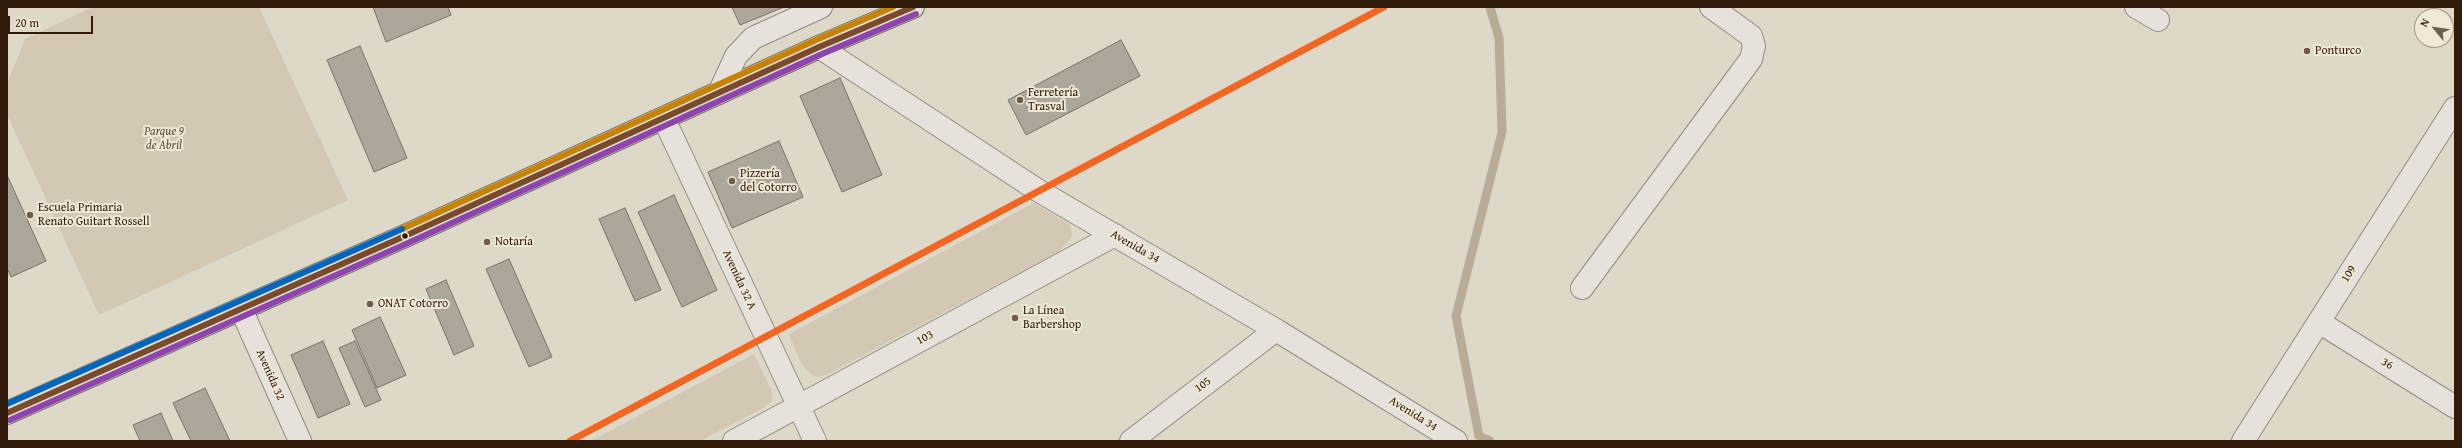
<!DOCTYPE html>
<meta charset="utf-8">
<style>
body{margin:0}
#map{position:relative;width:2462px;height:448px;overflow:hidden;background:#ded8c9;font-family:"Gentium Book Plus",serif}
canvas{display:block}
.frame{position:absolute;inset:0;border:8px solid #311a0a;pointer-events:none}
.north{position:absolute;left:2414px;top:8px;width:40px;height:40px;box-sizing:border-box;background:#efe8d6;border:1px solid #a39684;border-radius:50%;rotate:299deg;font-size:11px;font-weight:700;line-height:16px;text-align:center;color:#311a0a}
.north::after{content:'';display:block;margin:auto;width:14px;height:18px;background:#6e5c4d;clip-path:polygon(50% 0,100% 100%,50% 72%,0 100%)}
.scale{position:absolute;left:8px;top:16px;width:85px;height:18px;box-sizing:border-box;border:2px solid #311a0a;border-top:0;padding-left:5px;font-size:12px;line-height:14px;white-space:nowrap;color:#311a0a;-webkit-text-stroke:3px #efe8d6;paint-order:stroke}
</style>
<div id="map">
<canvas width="2462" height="448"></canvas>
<div class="frame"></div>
<div class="north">N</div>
<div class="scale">20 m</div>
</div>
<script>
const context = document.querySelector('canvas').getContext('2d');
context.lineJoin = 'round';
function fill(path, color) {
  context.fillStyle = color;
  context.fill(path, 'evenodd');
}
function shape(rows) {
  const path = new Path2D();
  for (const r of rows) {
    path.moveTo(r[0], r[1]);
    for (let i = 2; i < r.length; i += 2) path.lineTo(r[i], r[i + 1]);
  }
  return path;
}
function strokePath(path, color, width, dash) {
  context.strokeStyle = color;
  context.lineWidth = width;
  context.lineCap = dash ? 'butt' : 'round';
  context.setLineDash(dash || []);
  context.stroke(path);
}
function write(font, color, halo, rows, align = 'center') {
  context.font = font + ' "Gentium Book Plus",serif';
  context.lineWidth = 4;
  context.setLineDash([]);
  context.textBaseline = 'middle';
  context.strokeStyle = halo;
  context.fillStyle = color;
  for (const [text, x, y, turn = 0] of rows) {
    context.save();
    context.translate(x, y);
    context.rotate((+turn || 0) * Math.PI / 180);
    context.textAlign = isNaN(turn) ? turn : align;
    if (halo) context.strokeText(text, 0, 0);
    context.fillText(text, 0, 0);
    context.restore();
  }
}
const green = shape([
 [93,7,259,7,348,200,99,315,7,114,7,84,25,39],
 [1034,203,1070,225,1072,235,1070,240,1058,252,828,374,819,377,813,376,802,365,789,334],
 [754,354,772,392,772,401,763,408,700,441,591,441]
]);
const stream = shape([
 [1490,441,1479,436,1456,316,1502,132,1499,38,1490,7]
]);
const building = shape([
 [373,7,448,7,451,15,386,42,373,7],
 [732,7,784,7,740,25,732,7],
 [1121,40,1140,76,1026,135,1008,100,1121,40],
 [360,46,407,158,374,172,327,60,360,46],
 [840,78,882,175,842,192,800,96,840,78],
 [779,141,803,197,732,228,708,172,779,141],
 [7,175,46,261,11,277,7,268,7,175],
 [674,195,717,290,682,307,638,212,674,195],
 [625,208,661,290,635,301,599,219,625,208],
 [509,259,552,357,529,367,486,269,509,259],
 [446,280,474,346,454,355,426,289,446,280],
 [380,317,406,375,377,388,352,330,380,317],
 [323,341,350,404,318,418,291,355,323,341],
 [355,341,381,400,365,407,339,348,355,341],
 [205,388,230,441,191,441,173,403,205,388],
 [161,413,173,441,140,441,133,425,161,413]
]);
const minor = shape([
 [2136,7,2158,20],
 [819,47,1039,191,1276,330,1456,441],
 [719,93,736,56,753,38,821,7],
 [664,119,815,441],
 [1582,288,1751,59,1754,46,1751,36,1711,7],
 [241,309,300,441],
 [2319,322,2455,407],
 [734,441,1115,235],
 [1131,441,1276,330],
 [2243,441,2455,108]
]);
const major = shape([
 [7,413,405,236,819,47,913,7]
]);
const bus1 = shape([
 [7,413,405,236,819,47,913,7]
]);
const bus2 = shape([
 [10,420,408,243,822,54,916,14]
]);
const bus3 = shape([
 [402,229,816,40,893,7]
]);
const bus4 = shape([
 [7,404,402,229]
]);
const rail1 = shape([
 [570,441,1384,7]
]);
const markers = [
 [2307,51,4,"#6e5c4d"],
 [1020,100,4,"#6e5c4d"],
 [732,181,4,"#6e5c4d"],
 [30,215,4,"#6e5c4d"],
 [405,236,3.5,"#311a0a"],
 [487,242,4,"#6e5c4d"],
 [370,304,4,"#6e5c4d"],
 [1015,318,4,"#6e5c4d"]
];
const poiNames = [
 ["Ponturco",2315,51],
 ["Ferretería",1028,93],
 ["Trasval",1028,107],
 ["Pizzería",740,174],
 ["del Cotorro",740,188],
 ["Escuela Primaria",38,208],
 ["Renato Guitart Rossell",38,222],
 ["Notaría",495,242],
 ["ONAT Cotorro",378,304],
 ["La Línea",1023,311],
 ["Barbershop",1023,325]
];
const parkNames = [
 ["Parque 9",164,132],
 ["de Abril",164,146]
];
const streetNames = [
 ["Avenida 34",1135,247,30],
 ["109",2349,274,-58],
 ["Avenida 32 A",739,280,65],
 ["103",925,338,-28],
 ["36",2387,364,32],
 ["Avenida 32",270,375,66],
 ["105",1203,385,-37],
 ["Avenida 34",1413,414,32]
];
fill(green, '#d2c8b3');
strokePath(stream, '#b9ac97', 9);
fill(building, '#aca69b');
strokePath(building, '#787167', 1);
strokePath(minor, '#918a80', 24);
strokePath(major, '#787167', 24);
strokePath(minor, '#e6e2db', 22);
strokePath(major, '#e1ded5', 22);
strokePath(bus1, '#7a4b2a', 6);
strokePath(bus2, '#8e44ad', 6);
strokePath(bus3, '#c68302', 6);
strokePath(bus4, '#0065bd', 6);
strokePath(rail1, '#f26522', 7);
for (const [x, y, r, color] of markers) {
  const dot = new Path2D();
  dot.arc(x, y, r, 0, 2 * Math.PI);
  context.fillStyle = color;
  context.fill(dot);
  strokePath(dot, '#efe8d6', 1.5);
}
write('12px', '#311a0a', '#efe8d6', poiNames, 'left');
write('italic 12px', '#5e4a37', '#efe8d6', parkNames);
write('12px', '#311a0a', '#efe8d6', streetNames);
</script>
